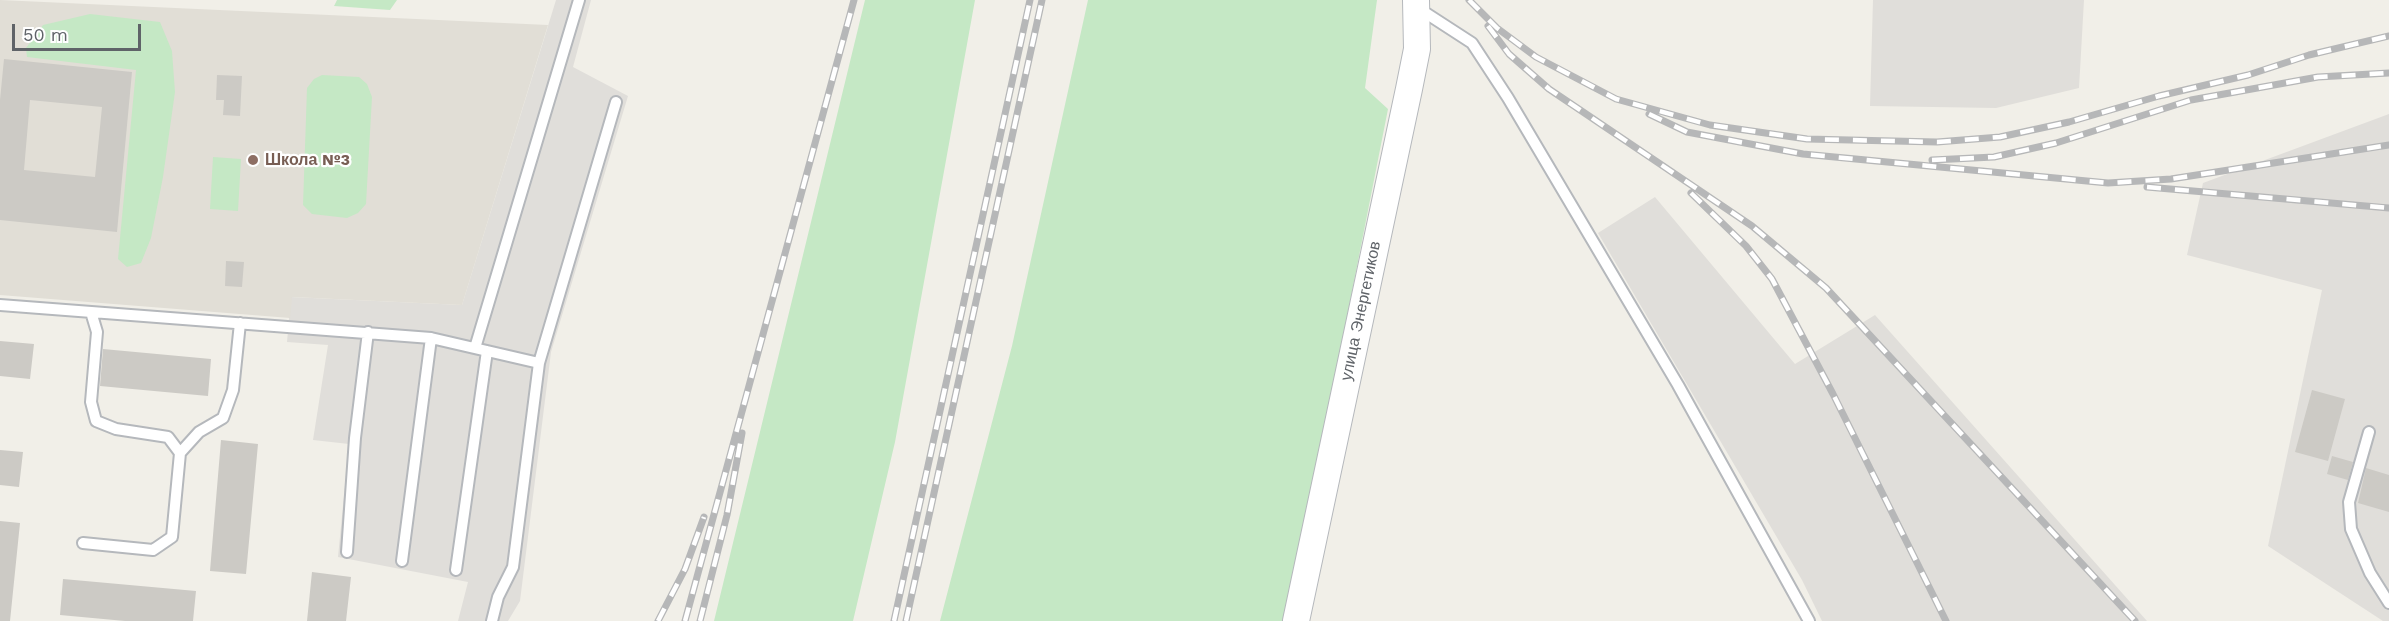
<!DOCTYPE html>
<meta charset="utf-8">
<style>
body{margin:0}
#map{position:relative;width:2389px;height:621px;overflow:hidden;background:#f1efe8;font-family:"Work Sans",sans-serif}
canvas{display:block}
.scale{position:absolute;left:12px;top:24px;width:129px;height:27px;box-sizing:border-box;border:3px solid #5f6368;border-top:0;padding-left:8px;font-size:18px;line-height:21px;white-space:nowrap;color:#5f6368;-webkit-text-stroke:4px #fff;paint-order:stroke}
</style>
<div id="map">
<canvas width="2389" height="621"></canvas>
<div class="scale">50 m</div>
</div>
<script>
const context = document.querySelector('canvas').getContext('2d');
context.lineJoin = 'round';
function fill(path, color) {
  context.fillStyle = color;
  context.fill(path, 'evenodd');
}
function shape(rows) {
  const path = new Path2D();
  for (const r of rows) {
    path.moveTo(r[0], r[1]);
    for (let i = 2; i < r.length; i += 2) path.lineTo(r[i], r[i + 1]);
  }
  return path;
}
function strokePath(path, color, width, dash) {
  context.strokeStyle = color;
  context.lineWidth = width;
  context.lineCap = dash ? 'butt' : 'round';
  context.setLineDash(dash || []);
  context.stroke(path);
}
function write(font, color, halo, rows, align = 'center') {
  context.font = font + ' "Work Sans",sans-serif';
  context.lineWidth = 4.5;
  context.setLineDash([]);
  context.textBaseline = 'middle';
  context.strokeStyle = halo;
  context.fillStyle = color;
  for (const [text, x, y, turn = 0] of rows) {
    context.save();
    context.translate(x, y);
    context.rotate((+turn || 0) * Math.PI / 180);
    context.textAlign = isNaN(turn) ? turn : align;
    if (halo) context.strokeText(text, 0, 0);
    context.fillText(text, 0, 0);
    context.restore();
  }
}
const industrial = shape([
 [556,0,591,0,573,67,628,96,551,352,520,601,508,621,458,621,468,582,338,557,349,444,313,440,328,345,287,342,291,297,462,305],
 [1873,0,2084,0,2079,88,1996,108,1870,106],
 [2389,114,2389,621,2383,621,2268,546,2322,290,2187,255,2203,183],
 [1655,197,1795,364,1875,315,2147,621,1822,621,1802,580,1598,233]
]);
const education = shape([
 [0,0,548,25,462,305,292,297,290,318,0,295]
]);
const green = shape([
 [337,0,397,0,390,10,334,6],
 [865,0,975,0,895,442,853,621,714,621],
 [1088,0,1377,0,1365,88,1388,109,1287,621,940,621,1012,346],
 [90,14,160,22,172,51,175,92,163,177,151,238,141,263,127,267,118,259,136,70,27,57,26,48,43,25],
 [322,75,359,77,367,84,372,97,366,204,358,213,347,218,312,214,303,205,307,88,314,79],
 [213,157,241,159,238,211,210,209]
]);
const building = shape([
 [4,59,132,72,117,232,0,220,0,100],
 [30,100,102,107,95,177,24,170],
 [217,75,242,76,240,116,223,115,224,100,216,100],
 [226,261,244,262,242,287,225,286],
 [0,341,34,344,30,379,0,376],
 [103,349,211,359,208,396,100,386],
 [2312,390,2345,399,2328,461,2295,452],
 [221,440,258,444,246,574,210,571],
 [0,450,23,452,19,487,0,485],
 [2332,456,2353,462,2348,480,2327,474],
 [2366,468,2389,475,2389,512,2358,503],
 [0,521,20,523,10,621,0,621],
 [312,572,351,577,346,621,307,621],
 [63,579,196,591,193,621,125,621,60,615]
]);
const service = shape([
 [1418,8,1472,43,1508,98,1678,385,1809,621],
 [0,305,431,338,539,363],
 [475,348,579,0],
 [2369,432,2349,502,2351,529,2370,573,2389,603],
 [180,453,199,432,223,418,233,390,240,323],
 [83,543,153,550,172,537,180,453,168,437,116,429,96,421,91,402,97,332,91,312],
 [347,552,355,438,368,332],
 [402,561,431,338],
 [456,570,487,351],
 [492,621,498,597,513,567,539,363,616,102]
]);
const tertiary = shape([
 [1296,621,1409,89,1417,49,1416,0]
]);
const rail = shape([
 [1469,0,1497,28,1536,57,1616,99,1710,125,1807,139,1937,142,2000,137,2069,122,2159,96,2248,75,2309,55,2389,36],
 [1488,26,1509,54,1549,89,1752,226,1826,288,2135,621],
 [1649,114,1687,132,1803,154,2108,183,2171,179,2389,145],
 [1932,160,1994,157,2056,143,2191,100,2318,77,2389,73],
 [2147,187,2389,208],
 [1691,193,1746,246,1772,279,1833,394,1946,621],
 [658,621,685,569,704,517],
 [685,621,854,0],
 [700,621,727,515,742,433],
 [894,621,1030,0],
 [906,621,1042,0]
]);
const markers = [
 [253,160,6,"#8d6e63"]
];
const educationNames = [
 ["Школа №3",265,160]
];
const streetNames = [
 ["улица Энергетиков",1361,311,-78]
];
fill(industrial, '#e0deda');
fill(education, '#e1ded6');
fill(green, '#c5e8c5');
fill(building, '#cccac5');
strokePath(service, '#b5b8bc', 14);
strokePath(tertiary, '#b5b8bc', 28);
strokePath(service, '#fff', 10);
strokePath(tertiary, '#fff', 26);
strokePath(rail, '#b6b7b8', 7);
strokePath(rail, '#fff', 4.5, [14]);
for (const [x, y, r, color] of markers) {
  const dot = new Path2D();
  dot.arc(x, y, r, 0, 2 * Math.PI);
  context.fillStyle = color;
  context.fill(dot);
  strokePath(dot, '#fff', 2);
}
write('bold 16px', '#785e54', '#fff', educationNames, 'left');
write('16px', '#5f6368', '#fff', streetNames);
</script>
